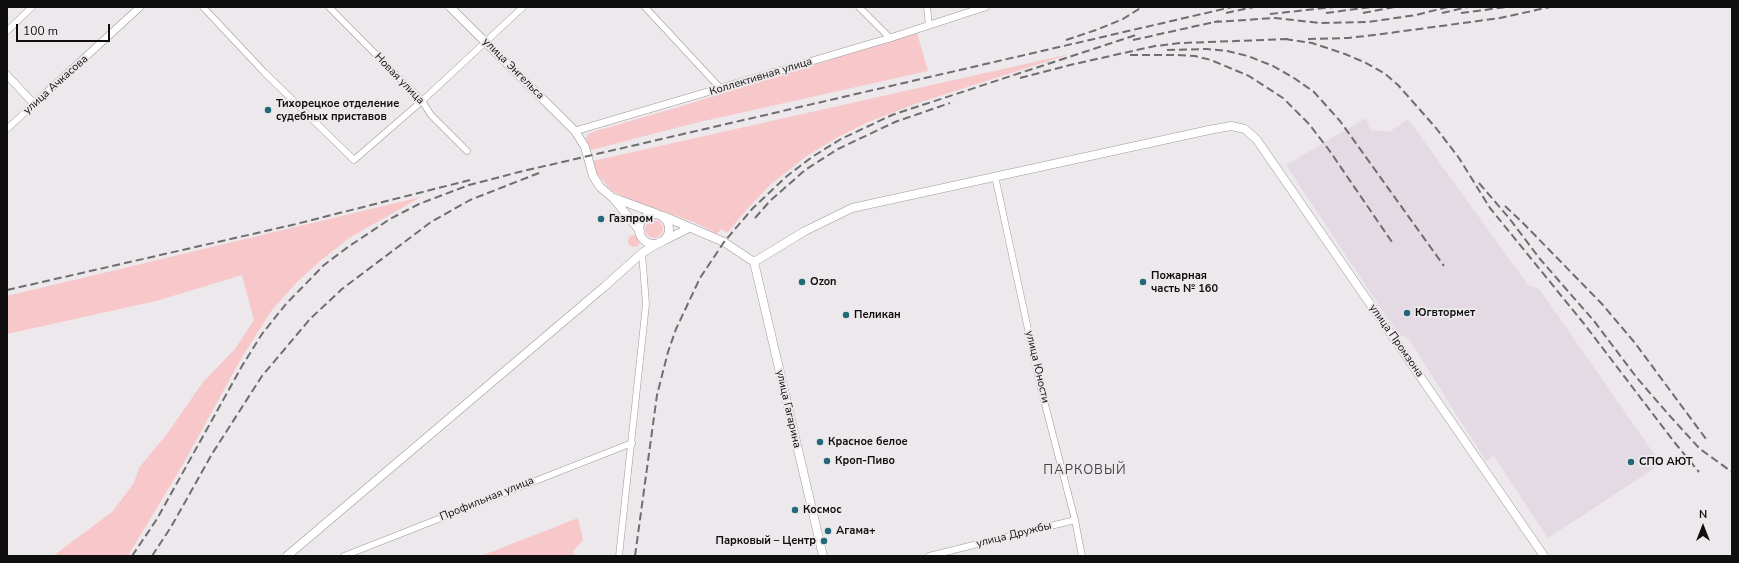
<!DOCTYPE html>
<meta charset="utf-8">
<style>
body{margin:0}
#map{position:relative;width:1739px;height:563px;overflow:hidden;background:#ece8eb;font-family:"Nunito Sans",sans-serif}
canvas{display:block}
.frame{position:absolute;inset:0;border:8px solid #100f10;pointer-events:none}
.north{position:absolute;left:1683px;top:507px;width:40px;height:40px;-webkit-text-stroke:3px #ece8eb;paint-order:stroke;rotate:0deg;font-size:11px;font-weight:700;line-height:16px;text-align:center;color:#100f10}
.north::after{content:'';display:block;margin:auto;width:14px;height:18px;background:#100f10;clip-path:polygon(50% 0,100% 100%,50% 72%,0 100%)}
.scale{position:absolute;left:16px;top:24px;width:94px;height:18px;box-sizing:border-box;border:2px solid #100f10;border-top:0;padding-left:5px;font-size:12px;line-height:14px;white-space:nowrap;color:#100f10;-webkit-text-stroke:3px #ece8eb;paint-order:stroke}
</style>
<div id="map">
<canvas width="1739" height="563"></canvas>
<div class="frame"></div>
<div class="north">N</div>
<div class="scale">100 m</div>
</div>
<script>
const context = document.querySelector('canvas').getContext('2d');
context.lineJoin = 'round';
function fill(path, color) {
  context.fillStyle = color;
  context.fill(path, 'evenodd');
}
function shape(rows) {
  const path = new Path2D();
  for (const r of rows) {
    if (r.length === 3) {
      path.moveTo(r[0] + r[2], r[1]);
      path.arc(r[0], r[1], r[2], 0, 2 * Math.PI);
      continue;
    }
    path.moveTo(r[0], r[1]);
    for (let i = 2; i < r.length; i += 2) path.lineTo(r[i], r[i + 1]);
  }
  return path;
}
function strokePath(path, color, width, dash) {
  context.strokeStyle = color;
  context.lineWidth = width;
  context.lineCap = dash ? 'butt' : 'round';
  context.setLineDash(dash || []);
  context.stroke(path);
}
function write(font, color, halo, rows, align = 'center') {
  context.font = font + ' "Nunito Sans",sans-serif';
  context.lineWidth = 4;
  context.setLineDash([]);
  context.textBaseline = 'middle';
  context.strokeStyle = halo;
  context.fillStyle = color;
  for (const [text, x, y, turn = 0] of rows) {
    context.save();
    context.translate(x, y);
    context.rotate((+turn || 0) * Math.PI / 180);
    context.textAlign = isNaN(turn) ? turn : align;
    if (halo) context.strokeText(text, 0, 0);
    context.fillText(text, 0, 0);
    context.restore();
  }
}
const built = shape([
 [1366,118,1370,130,1389,132,1408,119,1528,285,1540,290,1661,464,1548,538,1494,456,1486,461,1408,338,1398,334,1286,165]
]);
const green = shape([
 [917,33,928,71,695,123,591,150,586,138,588,134,596,131,672,109],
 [1070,54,915,104,868,122,838,137,808,155,771,184,748,208,727,233,721,229,717,234,696,223,634,201,612,191,597,174,593,161],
 [421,197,349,238,320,261,297,282,272,310,242,357,182,466,128,556,53,556,112,512,134,483,139,468,147,458,167,434,203,382,235,349,254,320,242,275,156,301,7,334,7,296],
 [654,229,9],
 [634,241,6],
 [578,518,583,540,573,551,575,556,481,556]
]);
const minor = shape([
 [203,7,264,72,354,160,422,101,523,7],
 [329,7,422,101,431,115,467,151],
 [645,7,721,89],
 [859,7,890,38],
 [927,7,929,25],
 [7,31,32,7],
 [7,129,34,104],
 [995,176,1040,385,1075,520,1082,556],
 [344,556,632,443],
 [619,556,646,304,642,253],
 [929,556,1075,520]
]);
const tertiary = shape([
 [7,75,34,104,140,7],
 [575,131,890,38,985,7]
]);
const secondary = shape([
 [450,7,575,131,585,147,593,176,600,187,613,198,640,231],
 [614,198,655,213],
 [654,229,15],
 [663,216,724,242,754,262],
 [665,240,689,228],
 [754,262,805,231,852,208,1209,130,1231,126,1245,129,1257,140,1544,556],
 [754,262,823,556],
 [287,556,604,287,642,253,660,242]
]);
const rail = shape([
 [1226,13,1254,7],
 [1326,13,1371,7],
 [1363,13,1395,7],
 [1442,13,1468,7],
 [1461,13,1507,7],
 [1270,14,1334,7],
 [1214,22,1275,18,1320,23,1368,22,1416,15,1448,7],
 [1285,39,1312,43,1345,54,1364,62,1384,73,1398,85,1436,128,1459,158,1490,208,1585,325,1675,443,1699,472],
 [1308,39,1348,38,1382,34,1500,18,1550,7],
 [1066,40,1096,30,1123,19,1142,7],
 [1133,40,1219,21],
 [1167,50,1207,49,1227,51,1248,56,1273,66,1294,78,1314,92,1340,121,1444,266],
 [1130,55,1178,55,1195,56,1211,60,1249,76,1283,98,1309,124,1329,150,1394,245],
 [1020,78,1070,65,1155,46,1181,43,1290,39],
 [1479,183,1509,218,1540,259,1594,321,1637,378,1669,415,1700,449,1732,472],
 [1505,206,1523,223,1602,304,1635,343,1706,439],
 [755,218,770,201,805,170,838,149,895,122,950,103],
 [7,290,292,225,470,180],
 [132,556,157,519,242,366,262,334,286,304,324,265,348,247,390,219,419,204,469,185,519,172,1232,7],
 [152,556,171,527,212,454,262,376,310,319,342,289,431,222,470,200,539,173],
 [635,556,657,395,668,352,676,329,700,278,724,242,753,208,787,176,812,157,841,139,892,115,1139,34]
]);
const markers = [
 [268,110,4,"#236878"],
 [601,219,4,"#236878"],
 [802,282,4,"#236878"],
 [1143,282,4,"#236878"],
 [1407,313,4,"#236878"],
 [846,315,4,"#236878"],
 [820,442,4,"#236878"],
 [827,461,4,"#236878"],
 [1631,462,4,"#236878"],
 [795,510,4,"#236878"],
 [828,531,4,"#236878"],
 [824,541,4,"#236878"]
];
const streetNames = [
 ["улица Энгельса",513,69,45],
 ["Коллективная улица",761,77,-17],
 ["Новая улица",399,79,46],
 ["улица Ачкасова",56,85,-42],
 ["улица Промзона",1396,341,55],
 ["улица Юности",1037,367,77],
 ["улица Гагарина",788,409,77],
 ["Профильная улица",487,499,-22],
 ["улица Дружбы",1014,535,-14]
];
const poiNames = [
 ["Тихорецкое отделение",276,104],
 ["судебных приставов",276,117],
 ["Газпром",609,219],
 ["Пожарная",1151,276],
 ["часть № 160",1151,289],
 ["Ozon",810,282],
 ["Югвтормет",1415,313],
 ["Пеликан",854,315],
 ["Красное белое",828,442],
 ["Кроп-Пиво",835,461],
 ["СПО АЮТ",1639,462],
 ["Космос",803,510],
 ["Агама+",836,531],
 ["Парковый – Центр",816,541,"right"]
];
const quarterNames = [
 ["ПАРКОВЫЙ",1085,471]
];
fill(built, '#e4dae3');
fill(green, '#f8c7c9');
strokePath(minor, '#9d999c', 7);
strokePath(tertiary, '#9d999c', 8);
strokePath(secondary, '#9d999c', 9);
strokePath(minor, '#fff', 6);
strokePath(tertiary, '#fff', 7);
strokePath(secondary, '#fff', 8);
strokePath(rail, '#6f6d6f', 2, [8, 4]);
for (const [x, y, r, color] of markers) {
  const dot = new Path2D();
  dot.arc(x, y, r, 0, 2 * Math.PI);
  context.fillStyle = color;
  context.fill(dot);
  strokePath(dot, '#ece8eb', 1.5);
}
write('11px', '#100f10', '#ece8eb', streetNames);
write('bold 11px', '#100f10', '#ece8eb', poiNames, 'left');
context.letterSpacing = '1px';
write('13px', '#484447', '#ece8eb', quarterNames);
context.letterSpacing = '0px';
</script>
